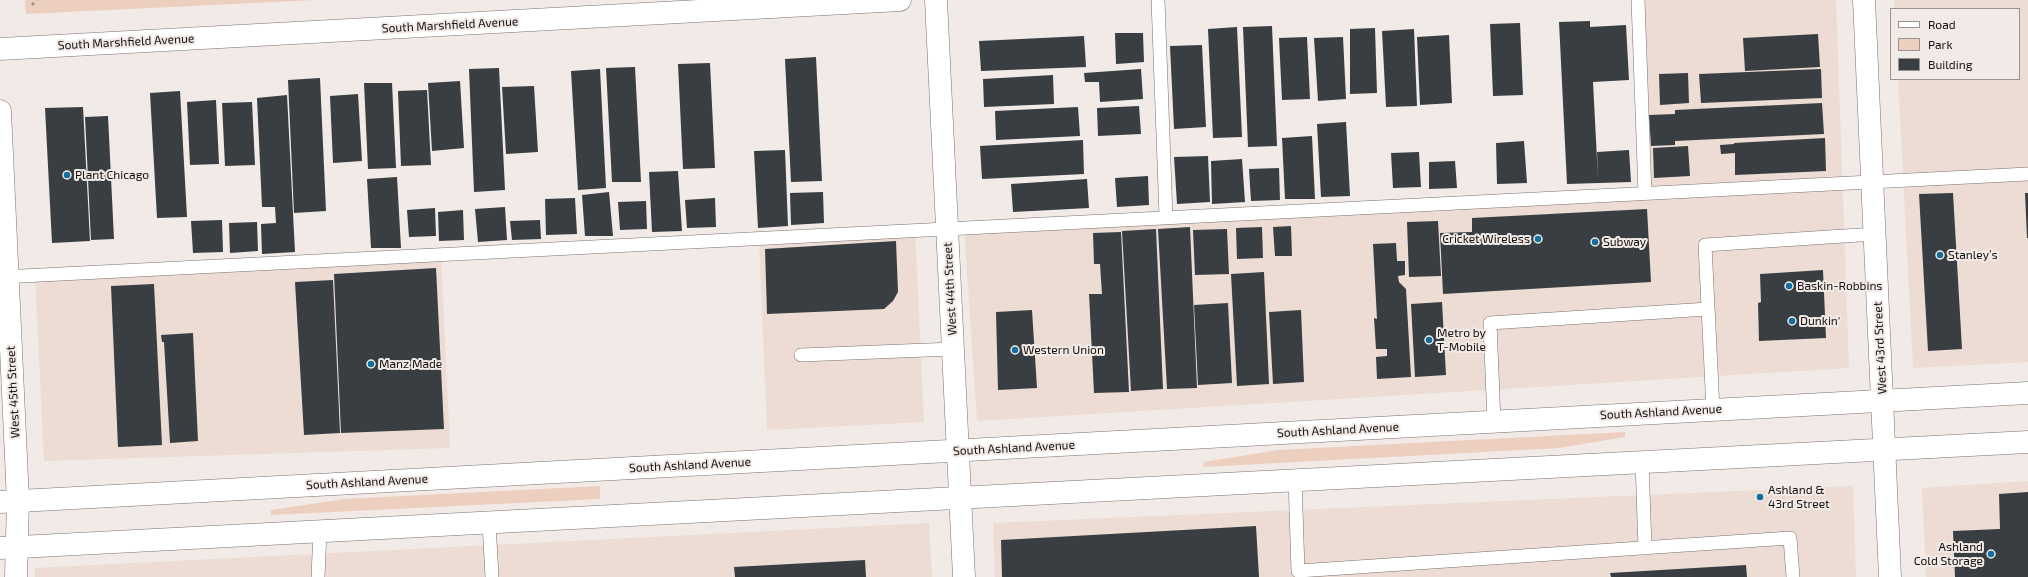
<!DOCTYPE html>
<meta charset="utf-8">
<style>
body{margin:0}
#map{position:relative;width:2028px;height:577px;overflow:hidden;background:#f2eae6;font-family:"Exo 2",sans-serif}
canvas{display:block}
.legend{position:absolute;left:1890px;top:8px;width:130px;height:72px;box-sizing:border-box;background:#f2eae6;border:1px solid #989290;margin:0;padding:5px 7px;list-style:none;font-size:12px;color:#120f0e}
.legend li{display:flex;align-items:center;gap:8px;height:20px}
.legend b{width:20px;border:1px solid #989290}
</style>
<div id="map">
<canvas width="2028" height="577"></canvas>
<ul class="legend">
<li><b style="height:5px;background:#fff"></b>Road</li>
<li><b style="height:11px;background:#edcfc0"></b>Park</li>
<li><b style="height:11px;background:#383e42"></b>Building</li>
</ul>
</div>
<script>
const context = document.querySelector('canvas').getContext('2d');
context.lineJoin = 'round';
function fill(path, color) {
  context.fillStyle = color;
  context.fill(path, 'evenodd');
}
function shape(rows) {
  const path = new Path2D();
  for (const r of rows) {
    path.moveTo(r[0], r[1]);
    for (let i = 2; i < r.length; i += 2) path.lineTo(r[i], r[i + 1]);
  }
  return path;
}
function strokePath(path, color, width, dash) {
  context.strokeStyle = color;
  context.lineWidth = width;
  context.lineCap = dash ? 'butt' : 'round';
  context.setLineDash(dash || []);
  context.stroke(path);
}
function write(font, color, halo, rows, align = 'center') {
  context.font = font + ' "Exo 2",sans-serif';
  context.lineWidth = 4;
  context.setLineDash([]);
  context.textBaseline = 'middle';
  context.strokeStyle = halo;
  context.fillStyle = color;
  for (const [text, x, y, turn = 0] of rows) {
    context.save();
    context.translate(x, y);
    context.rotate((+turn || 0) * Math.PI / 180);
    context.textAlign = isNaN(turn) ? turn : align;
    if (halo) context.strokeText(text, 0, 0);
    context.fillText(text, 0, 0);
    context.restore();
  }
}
const built = shape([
 [1638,0,1836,0,1849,368,977,421,964,227,1645,194],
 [1894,0,2028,0,2028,362,1913,368,1898,79,2019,79,2019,9,1894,9],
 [915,230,924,422,767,430,759,238],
 [441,254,450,448,44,461,35,275],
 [2028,481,2028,577,1926,577,1922,488],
 [1853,486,1856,577,995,577,993,523],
 [929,523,932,577,35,577,35,568]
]);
const green = shape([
 [25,0,316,0,26,14],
 [1625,432,1625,437,1559,448,1203,467,1204,462,1278,450],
 [600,486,600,499,271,515,271,510,344,499]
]);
const building = shape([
 [1590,21,1590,27,1626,25,1629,80,1593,82,1598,179,1597,152,1629,150,1631,182,1567,184,1559,22],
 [1520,23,1523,95,1493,96,1490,24],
 [1272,26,1277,146,1248,147,1243,27],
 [1237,27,1242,137,1213,138,1208,29],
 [1375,28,1377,93,1350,94,1350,29],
 [1414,29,1417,106,1386,107,1382,31],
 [1115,33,1143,33,1144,62,1116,64],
 [1818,34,1820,67,1745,71,1743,38],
 [1449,35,1452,103,1420,105,1417,37],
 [1084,36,1086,67,981,71,979,41],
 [1307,37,1310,99,1282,100,1279,38],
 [1343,37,1346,99,1318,101,1314,38],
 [1202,45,1206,127,1174,129,1170,46],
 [816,57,822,181,791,182,785,59],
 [710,63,715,168,683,169,678,64],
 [635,67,641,182,612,182,606,68],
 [499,68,505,190,474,192,469,69],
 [600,69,606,188,578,190,571,71],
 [1141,69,1143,99,1100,102,1099,82,1085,82,1084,73],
 [1821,69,1822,98,1701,103,1699,74],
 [1688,73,1689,103,1660,105,1659,74],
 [1053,75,1054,104,984,107,983,79],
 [320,78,326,211,294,213,288,80],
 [460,81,464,148,432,151,428,83],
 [364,83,392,83,396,168,368,169],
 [534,86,538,152,506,154,502,87],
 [427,90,431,165,401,166,398,91],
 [180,91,187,217,157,218,150,93],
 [358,94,362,161,333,163,330,96],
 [287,95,295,252,262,254,261,224,276,223,275,207,262,207,257,98],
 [216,100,219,164,190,165,187,102],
 [252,102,255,165,225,166,222,103],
 [1822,103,1824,134,1675,141,1675,145,1651,146,1649,115,1675,114,1675,110],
 [1139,106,1141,134,1098,136,1097,108],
 [83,107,90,241,52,243,45,108],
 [1078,107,1080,136,996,140,995,111],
 [108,116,114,239,91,240,85,117],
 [1346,122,1350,196,1321,197,1317,124],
 [1312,136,1315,199,1285,199,1282,138],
 [1825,138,1826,171,1735,175,1735,153,1721,154,1720,145,1734,144,1734,143],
 [1083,140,1084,174,982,179,980,146],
 [1524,141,1527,183,1497,184,1496,143],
 [1688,146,1690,176,1654,178,1653,148],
 [785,150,788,226,758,228,754,151],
 [1419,152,1421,187,1393,188,1391,153],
 [1208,156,1210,202,1177,204,1174,157],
 [1242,159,1245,202,1212,204,1211,161],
 [1455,161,1457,188,1429,189,1429,162],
 [1279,168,1280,200,1251,201,1249,169],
 [678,171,682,231,652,232,649,172],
 [1148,176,1149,205,1117,207,1115,178],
 [397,177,401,248,371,248,367,179],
 [1087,179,1089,208,1013,212,1011,184],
 [609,192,613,236,585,236,582,195],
 [823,192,824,223,791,225,790,193],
 [1953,193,1962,349,1928,351,1919,194],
 [2025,193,2028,193,2028,238,2027,238],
 [575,198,577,234,546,235,545,199],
 [715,198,716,227,687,228,685,200],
 [646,201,647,229,620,230,618,202],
 [505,207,507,240,478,242,475,209],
 [435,208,436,236,409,237,407,210],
 [1647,209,1651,282,1443,294,1440,233,1472,232,1472,218],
 [463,210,464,240,439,241,438,212],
 [222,220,223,252,193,253,191,221],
 [540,220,541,239,512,240,510,221],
 [1438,221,1441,276,1409,277,1407,222],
 [257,222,258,251,230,253,229,223],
 [1291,226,1292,256,1275,256,1273,227],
 [1190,227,1197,388,1167,389,1158,229],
 [1262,227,1263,258,1237,259,1236,228],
 [1156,229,1163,389,1131,391,1122,231],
 [1227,229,1229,274,1195,275,1193,230],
 [1121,232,1129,392,1094,393,1089,294,1102,294,1100,264,1094,264,1093,233],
 [896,241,898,292,893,301,884,309,767,314,765,249],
 [1396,243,1397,261,1405,261,1405,275,1398,276,1399,282,1406,289,1411,377,1377,379,1376,357,1387,356,1387,349,1376,349,1374,318,1377,319,1373,244],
 [436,268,444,429,341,433,334,274],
 [1823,270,1826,338,1759,341,1758,303,1761,302,1760,274],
 [1264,272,1269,384,1237,386,1231,274],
 [333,280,340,433,304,435,295,282],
 [154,284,162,445,118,447,111,286],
 [1442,302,1446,375,1415,377,1411,304],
 [1228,303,1232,383,1198,385,1194,305],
 [1032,310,1037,388,998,390,996,312],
 [1301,310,1304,382,1273,384,1269,312],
 [193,333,198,441,170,443,164,342,162,342,161,335],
 [2028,492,2028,577,1955,577,1953,531,2000,529,1999,494],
 [1256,526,1259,577,1002,577,1001,540],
 [865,560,866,577,735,577,734,567],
 [1746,565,1747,577,1611,577,1610,573]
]);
const path = shape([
 [32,5,36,0]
]);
const service = shape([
 [1158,0,1166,217],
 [1638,0,1645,194],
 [2,277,2028,174],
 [801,355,953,349],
 [1713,410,1705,245,1875,234],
 [1494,422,1490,323,1708,309],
 [1642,462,1645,548],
 [1295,479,1298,571,1790,538,1793,577],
 [489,522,492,577],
 [318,577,320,531]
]);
const minor = shape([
 [936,0,964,577],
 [0,49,900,0],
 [0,111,18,501,16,577]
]);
const tertiary = shape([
 [1864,0,1890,577]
]);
const secondary = shape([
 [0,502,2028,393],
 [0,548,2028,442]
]);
const markers = [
 [67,175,4,"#116e9d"],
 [1538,239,4,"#116e9d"],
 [1595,242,4,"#116e9d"],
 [1940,255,4,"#116e9d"],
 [1789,286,4,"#116e9d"],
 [1792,321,4,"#116e9d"],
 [1429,340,4,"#116e9d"],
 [1015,350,4,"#116e9d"],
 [371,364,4,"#116e9d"],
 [1760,497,4,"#116e9d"],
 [1991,554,4,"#116e9d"]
];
const streetNames = [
 ["South Marshfield Avenue",450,25,-3],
 ["South Marshfield Avenue",126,42,-3],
 ["West 44th Street",950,289,-93],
 ["West 43rd Street",1880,348,-93],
 ["West 45th Street",13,392,-93],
 ["South Ashland Avenue",1661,412,-3],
 ["South Ashland Avenue",1338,430,-3],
 ["South Ashland Avenue",1014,448,-3],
 ["South Ashland Avenue",690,465,-3],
 ["South Ashland Avenue",367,482,-3]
];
const poiNames = [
 ["Plant Chicago",75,175],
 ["Cricket Wireless",1530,239,"right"],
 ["Subway",1603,242],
 ["Stanley’s",1948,255],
 ["Baskin-Robbins",1797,286],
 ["Dunkin'",1800,321],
 ["Metro by",1437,333],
 ["T-Mobile",1437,347],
 ["Western Union",1023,350],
 ["Manz Made",379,364],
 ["Ashland &",1768,490],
 ["43rd Street",1768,504],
 ["Ashland",1983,547,"right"],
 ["Cold Storage",1983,561,"right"]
];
fill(built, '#ecdcd4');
fill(green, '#edcfc0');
fill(building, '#383e42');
strokePath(service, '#79716e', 14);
strokePath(minor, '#79716e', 23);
strokePath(tertiary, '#79716e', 23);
strokePath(secondary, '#79716e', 23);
strokePath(path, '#958f8d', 2.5, [3, 3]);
strokePath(service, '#fff', 13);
strokePath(minor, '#fff', 22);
strokePath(tertiary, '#fff', 22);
strokePath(secondary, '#fff', 22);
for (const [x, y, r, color] of markers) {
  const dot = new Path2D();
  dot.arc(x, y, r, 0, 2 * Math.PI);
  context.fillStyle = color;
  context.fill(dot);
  strokePath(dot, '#f2eae6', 1.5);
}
write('12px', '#120f0e', '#f2eae6', streetNames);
write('12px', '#120f0e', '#f2eae6', poiNames, 'left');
</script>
